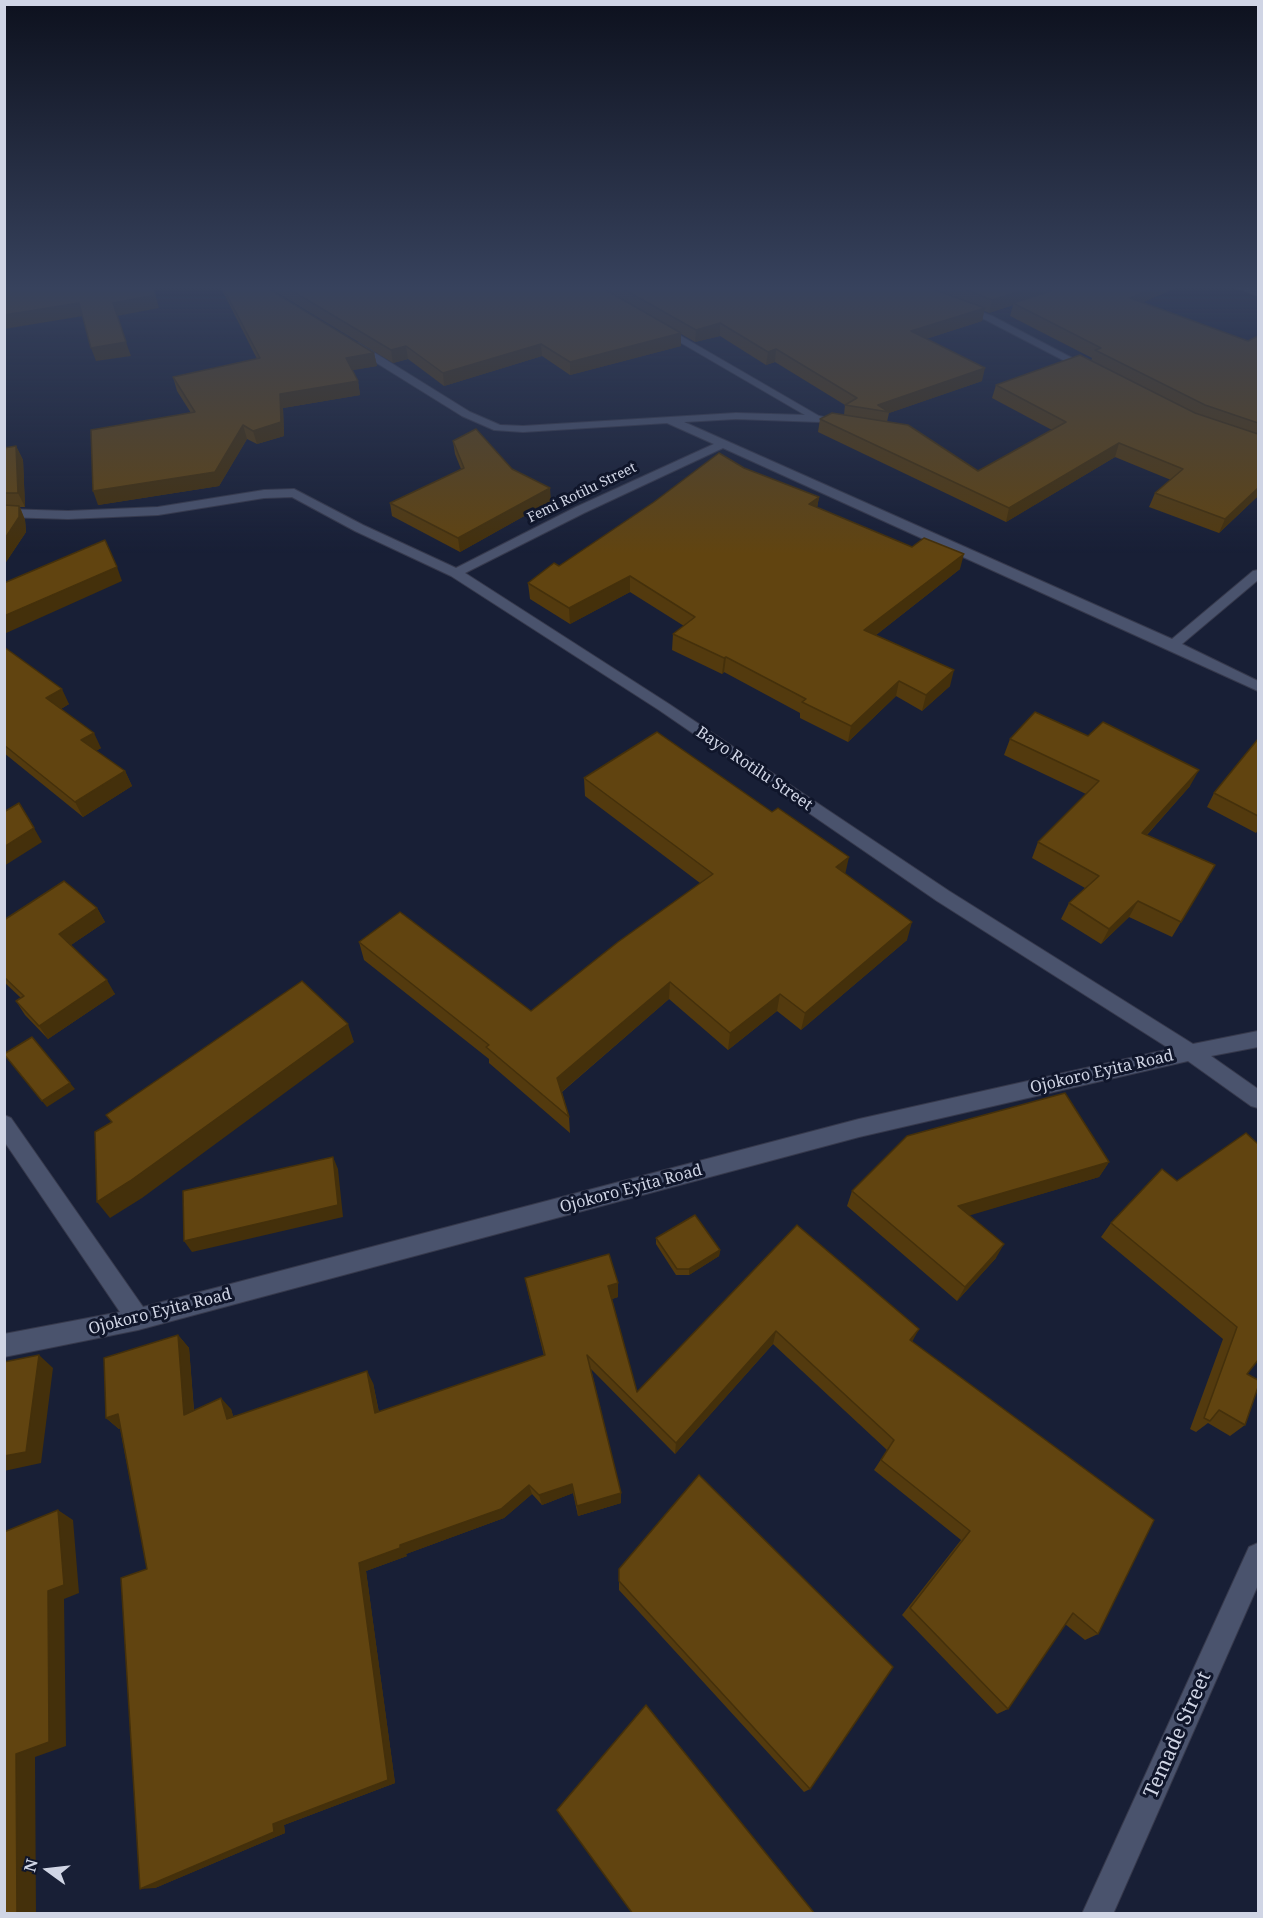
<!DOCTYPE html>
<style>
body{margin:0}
#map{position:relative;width:1263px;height:1918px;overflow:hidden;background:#181f36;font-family:"Noto Serif",serif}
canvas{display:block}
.frame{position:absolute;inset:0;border:6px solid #d0d5e5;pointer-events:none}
.north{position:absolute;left:18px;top:1840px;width:60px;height:60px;-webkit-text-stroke:4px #10162b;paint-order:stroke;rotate:285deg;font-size:16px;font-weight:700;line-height:24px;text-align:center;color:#d0d5e5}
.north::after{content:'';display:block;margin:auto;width:21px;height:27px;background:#d0d5e5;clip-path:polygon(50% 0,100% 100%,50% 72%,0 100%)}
</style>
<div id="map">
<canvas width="1263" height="1918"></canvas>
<div class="frame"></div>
<div class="north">N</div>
</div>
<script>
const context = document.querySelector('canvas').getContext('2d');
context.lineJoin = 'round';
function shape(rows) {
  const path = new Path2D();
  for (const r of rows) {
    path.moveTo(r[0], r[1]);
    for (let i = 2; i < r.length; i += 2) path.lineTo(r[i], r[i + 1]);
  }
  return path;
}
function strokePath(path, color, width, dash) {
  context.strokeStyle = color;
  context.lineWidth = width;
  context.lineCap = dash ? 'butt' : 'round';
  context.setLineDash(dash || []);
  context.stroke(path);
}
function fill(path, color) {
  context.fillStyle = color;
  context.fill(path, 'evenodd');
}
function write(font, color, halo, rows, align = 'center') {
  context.font = font + ' "Noto Serif",serif';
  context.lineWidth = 6;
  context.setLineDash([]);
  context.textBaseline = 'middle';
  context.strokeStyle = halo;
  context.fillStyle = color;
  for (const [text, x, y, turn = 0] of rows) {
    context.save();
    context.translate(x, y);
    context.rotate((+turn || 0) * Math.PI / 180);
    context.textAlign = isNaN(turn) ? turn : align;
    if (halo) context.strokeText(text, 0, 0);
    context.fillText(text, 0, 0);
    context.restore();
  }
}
const minor = shape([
 [1232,286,1246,286,1258,290,1258,296,1232,286],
 [961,304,992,316,1095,370,1086,372,986,320,958,309,956,307,961,304],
 [662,325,819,416,848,422,850,424,844,427,821,422,736,419,684,422,1172,639,1253,571,1258,570,1258,580,1182,644,1258,681,1258,691,723,448,584,513,465,573,669,704,949,891,1193,1044,1258,1031,1258,1047,1211,1056,1258,1089,1258,1108,1251,1106,1188,1061,859,1137,138,1330,4,1357,4,1334,120,1312,4,1141,4,1115,11,1118,143,1307,859,1119,1170,1049,937,901,659,710,451,576,355,531,292,497,264,498,158,515,68,519,4,517,4,509,68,511,158,507,264,490,294,489,363,525,456,568,576,507,714,444,667,423,523,432,494,430,462,416,351,347,351,343,359,343,470,412,500,425,523,426,736,413,805,415,659,330,659,326,662,325],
 [1258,1543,1258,1585,1113,1914,1082,1914,1249,1547,1258,1543]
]);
const wall = shape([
 [220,286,264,286,374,353,377,366,352,370,358,381,360,395,283,408,284,436,257,444,247,439,219,486,98,505,191,413,177,391,173,377,257,359],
 [266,286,1180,286,1143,302,1248,341,1258,336,1258,496,1219,533,1149,507,1155,493,1171,480,1115,457,1006,522,818,432,820,419,844,415,845,405,775,362,766,365,720,336,695,342,681,334,681,346,570,375,542,356,444,386,408,359,393,363],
 [1013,305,1010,316,1092,358,1091,361,996,385,992,398,1052,430,978,471,887,422,889,413,982,381,926,339,982,321,984,311,989,313],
 [1251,286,1258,286,1258,289],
 [453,441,551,501,460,552,392,516,390,503,461,469,455,454],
 [16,446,23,460,25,507,20,507,25,520,26,532,4,565,4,448],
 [744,468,819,497,817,508,960,569,876,635,950,686,922,711,896,696,848,742,800,718,800,713,724,672,722,674,672,650,673,634,684,626,630,592,570,624,530,599,528,583],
 [4,647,69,704,61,709,101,748,96,751,125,771,132,786,83,817,4,753],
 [1010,739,1190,786,1147,835,1215,865,1172,937,1129,917,1101,944,1061,919,1069,903,1085,888,1032,858,1038,842,1086,794,1004,755],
 [1258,739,1258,830,1256,833,1207,807,1214,793],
 [584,778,845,874,907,940,801,1030,777,1011,728,1050,669,999,562,1092,569,1117,570,1133,489,1063,489,1059,364,960,359,942,531,1011,700,883,585,796],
 [97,908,105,922,71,945,115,994,48,1039,25,1015,16,1001,21,998,4,982,4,920],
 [1246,1133,1247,1374,1245,1425,1230,1436,1208,1423,1196,1432,1190,1429,1223,1339,1101,1237,1111,1223,1177,1181],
 [1109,1162,1099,1177,969,1215,996,1258,957,1301,847,1206,852,1191],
 [797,1225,912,1341,1098,1634,1085,1640,1065,1624,1008,1709,997,1714,902,1615,961,1540,874,1470,887,1450,773,1344,675,1454,591,1369,621,1493,621,1503,578,1516,573,1493,542,1505,532,1494,504,1518,406,1554,407,1556,366,1571,395,1783,284,1825,285,1833,155,1888,147,1569,120,1428,119,1429,106,1418,178,1335,189,1348,194,1410,231,1409,233,1416,373,1383,379,1412,544,1356,528,1292,525,1278,618,1283,618,1297,612,1299,637,1392],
 [656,1238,720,1250,719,1256,689,1275,676,1275,656,1244],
 [619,1569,810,1789,804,1792,619,1590]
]);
const shadedWall = shape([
 [153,286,159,308,117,316,113,303],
 [1037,286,1071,286,1013,303,1013,305,989,313,992,300],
 [1157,286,1180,286,1126,310,1130,298],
 [79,303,83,316,4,329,4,315],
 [985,308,982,321,909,344,911,331],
 [720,323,720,336,695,342,696,330],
 [681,333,681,346,570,375,570,362],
 [126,342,131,356,96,361,91,348],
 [541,344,542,356,444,386,443,373],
 [406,346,408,359,393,363,391,350],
 [776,349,775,362,766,365,768,352],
 [374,353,377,366,348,371,346,358],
 [985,368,982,381,889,413,889,412,878,405],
 [358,381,360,395,283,408,284,436,257,444,253,431,280,394],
 [243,425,247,439,219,486,98,505,93,491],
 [1119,443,1115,457,1006,522,1009,508],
 [16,446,23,460,25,507,18,493],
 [550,488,551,501,460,552,458,538],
 [1258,488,1258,496,1219,533,1225,519],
 [819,497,816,513,809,504],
 [19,506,25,520,26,532,4,565,4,540],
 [964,554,960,569,862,646,864,630],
 [117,567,122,581,4,634,4,616],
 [630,576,630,592,570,624,569,608],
 [726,657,724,672,722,674,724,658],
 [954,670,950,686,922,711,926,695],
 [899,681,896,696,848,742,851,726],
 [62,689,69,704,54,713,46,698],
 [94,733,101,748,88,755,81,740],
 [1199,770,1190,786,1134,849,1142,833],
 [125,771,132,786,83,817,75,802],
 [34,828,42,842,4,866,4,847],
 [849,857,845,875,836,867],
 [1138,901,1129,917,1101,944,1109,929],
 [97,908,105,922,68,947,59,934],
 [912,922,907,940,801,1030,805,1013],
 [107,980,115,994,48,1039,39,1026],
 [670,982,669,999,559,1094,557,1078],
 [780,994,777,1011,728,1050,730,1033],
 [348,1024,354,1042,142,1198,110,1218,97,1202],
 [70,1083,75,1089,47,1107,42,1101],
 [333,1157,338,1169,343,1217,192,1252,184,1241],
 [1109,1162,1099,1177,951,1221,958,1206],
 [1004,1244,996,1258,957,1301,965,1287],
 [720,1250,719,1256,689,1275,689,1269],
 [618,1283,618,1297,609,1300,608,1286],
 [919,1329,912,1342,910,1340],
 [776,1331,773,1344,675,1454,676,1443],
 [178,1335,189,1348,195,1426,184,1415],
 [39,1355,53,1368,41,1463,4,1471,4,1456],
 [367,1371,373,1383,381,1424,375,1413],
 [221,1398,231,1409,237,1430,227,1419],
 [118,1414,130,1425,119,1429,106,1418],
 [572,1484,573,1493,542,1505,539,1495],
 [529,1485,532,1494,504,1518,406,1554,407,1556,366,1571,395,1783,284,1825,285,1833,155,1888,140,1889,273,1824,359,1563,400,1545],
 [621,1493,621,1503,578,1516,577,1506],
 [58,1510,73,1520,79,1593,64,1599,66,1746,35,1757,36,1914,17,1914,16,1754,48,1591]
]);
const building = shape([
 [4,286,152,286,155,295,113,303,126,342,91,348,79,303,4,315,4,286],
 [222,286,264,286,374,353,346,358,358,381,280,394,281,422,253,431,243,425,215,472,93,491,91,430,195,412,173,377,260,358,222,286],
 [284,286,599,286,681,333,570,362,541,344,443,373,406,346,391,350,284,286],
 [618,286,924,286,985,308,911,331,985,368,878,405,889,412,845,405,857,398,776,349,768,352,720,323,696,330,618,286],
 [957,286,1037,286,992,300,957,286],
 [1066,286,1157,286,1130,298,1248,341,1258,336,1258,423,1205,405,1095,350,1101,348,1013,303,1066,286],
 [1080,355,1195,413,1258,434,1258,488,1225,519,1155,493,1183,469,1119,443,1009,508,820,419,832,413,908,425,978,471,1066,422,996,385,1080,355],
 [476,429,512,469,550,488,458,538,390,503,464,468,453,441,476,429],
 [16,446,18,493,4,493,4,448,16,446],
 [719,453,744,468,819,497,809,504,912,547,924,538,964,554,864,630,954,670,926,695,899,681,851,726,802,702,806,699,726,657,724,658,673,634,695,617,630,576,569,608,528,583,554,563,559,566,654,502,719,453],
 [4,505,19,506,19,517,4,540,4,505],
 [105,540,117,567,4,616,4,583,105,540],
 [4,647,62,689,46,698,94,733,81,740,125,771,75,802,4,745,4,647],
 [1035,712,1088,736,1103,722,1199,770,1142,833,1215,865,1181,922,1138,901,1109,929,1069,903,1099,876,1038,842,1099,781,1010,739,1035,712],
 [657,732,772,812,778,808,849,857,836,867,912,922,805,1013,780,994,730,1033,670,982,557,1078,569,1117,486,1047,489,1045,359,942,400,912,531,1011,618,942,713,874,584,778,657,732],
 [1258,739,1258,816,1214,793,1258,739],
 [19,803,34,828,4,847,4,812,19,803],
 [64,881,97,908,59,934,107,980,39,1026,16,1001,24,996,4,977,4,920,64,881],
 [302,981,348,1024,130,1181,97,1202,95,1132,112,1122,106,1115,302,981],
 [32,1037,70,1083,42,1101,4,1054,32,1037],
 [1065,1093,1109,1162,958,1206,1004,1244,965,1287,852,1191,907,1136,1065,1093],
 [1246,1133,1258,1144,1258,1360,1247,1374,1258,1380,1258,1387,1245,1425,1219,1410,1210,1421,1204,1418,1237,1327,1111,1223,1162,1169,1177,1181,1246,1133],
 [333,1157,338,1205,184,1241,183,1191,333,1157],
 [695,1215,720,1250,689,1269,677,1269,656,1238,695,1215],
 [797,1225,919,1329,910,1340,1154,1520,1098,1634,1073,1613,1008,1709,910,1608,970,1531,881,1460,894,1440,776,1331,676,1443,587,1355,621,1493,577,1506,572,1484,539,1495,529,1485,501,1509,400,1545,400,1548,359,1563,388,1780,273,1824,274,1832,140,1889,121,1578,147,1569,118,1414,106,1418,104,1358,178,1335,184,1415,221,1398,227,1419,367,1371,375,1413,545,1355,525,1278,609,1254,618,1283,608,1286,637,1392,797,1225],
 [39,1355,26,1452,4,1456,4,1362,39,1355],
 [699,1475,893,1667,810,1789,619,1581,619,1569,699,1475],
 [58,1510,64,1585,48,1591,49,1742,16,1754,17,1914,4,1914,4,1532,58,1510],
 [646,1705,815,1914,633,1914,557,1810,646,1705]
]);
const farStreetnames = [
 ["Femi Rotilu Street",582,493,-26]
];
const streetNames = [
 ["Bayo Rotilu Street",754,769,34],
 ["Ojokoro Eyita Road",1102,1072,-13],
 ["Ojokoro Eyita Road",631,1189,-15],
 ["Ojokoro Eyita Road",160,1312,-14]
];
const nearStreetnames = [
 ["Temade Street",1178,1735,-66]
];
strokePath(minor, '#36394c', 2);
fill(minor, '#4a536d');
fill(wall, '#533a0e');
fill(shadedWall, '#44300b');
fill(building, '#614410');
strokePath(building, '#44300b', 1.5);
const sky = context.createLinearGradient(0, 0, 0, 554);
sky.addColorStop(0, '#0d111e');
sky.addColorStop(0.52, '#37425d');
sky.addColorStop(1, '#37425d00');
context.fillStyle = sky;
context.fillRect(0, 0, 1263, 554);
write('14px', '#d0d5e5', '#10162b', farStreetnames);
write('16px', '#d0d5e5', '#10162b', streetNames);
write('20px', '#d0d5e5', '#10162b', nearStreetnames);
</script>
